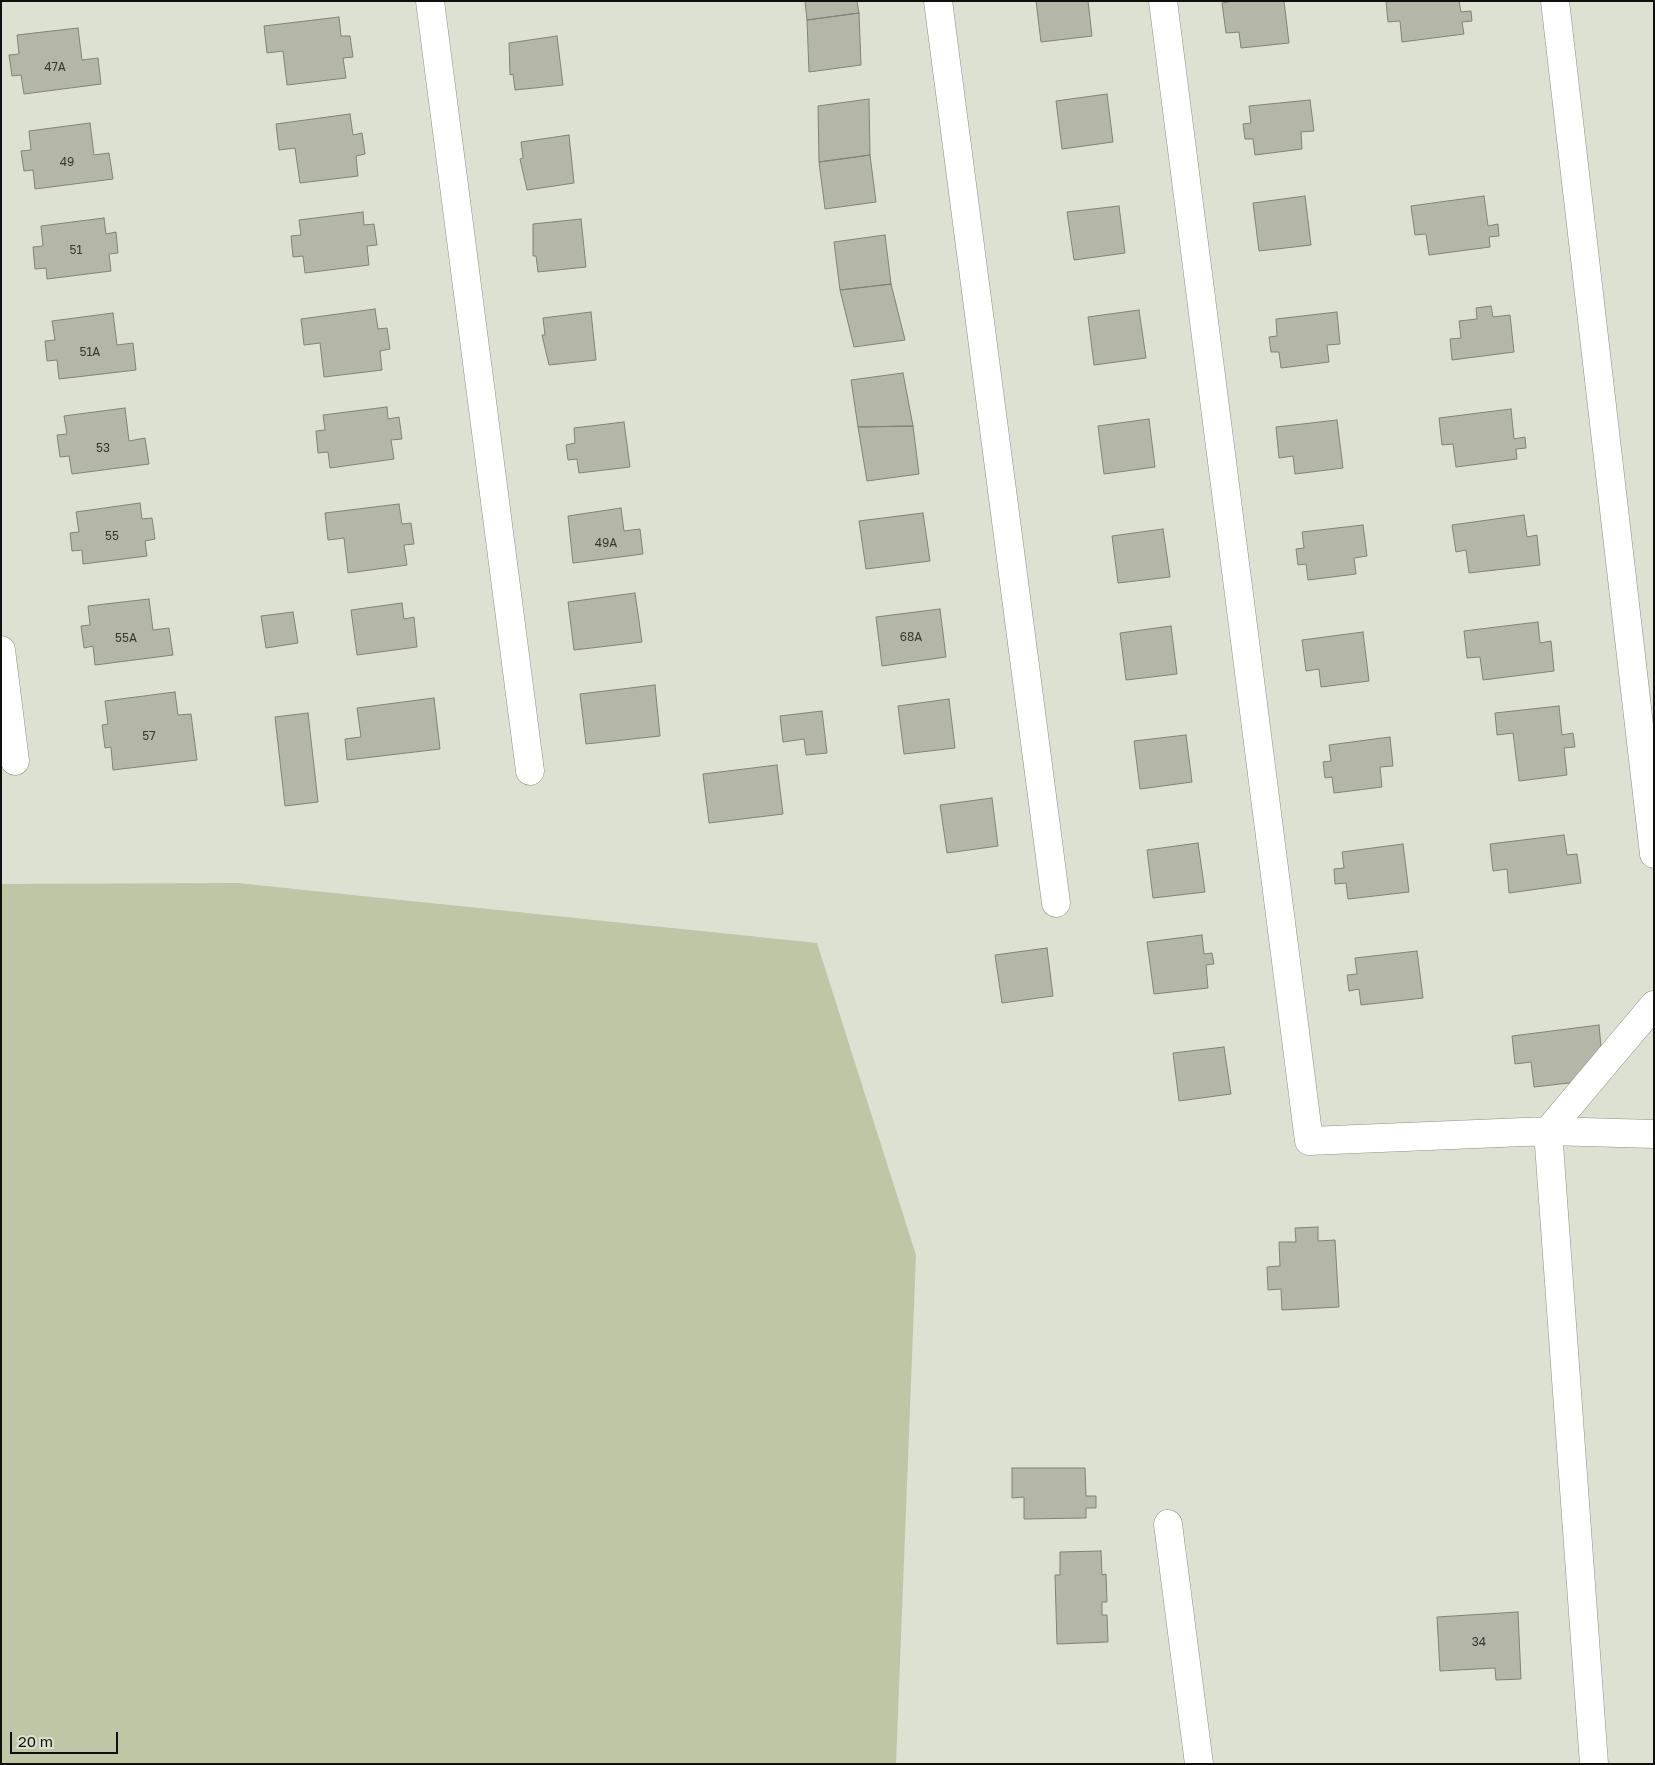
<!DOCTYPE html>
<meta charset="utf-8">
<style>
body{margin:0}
#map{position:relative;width:1655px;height:1765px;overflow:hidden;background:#dde1d2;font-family:"Golos Text",sans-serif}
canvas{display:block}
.frame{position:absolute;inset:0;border:2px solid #0f100b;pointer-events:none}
.scale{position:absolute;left:10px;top:1732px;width:108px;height:22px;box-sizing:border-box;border:2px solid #0f100b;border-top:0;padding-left:6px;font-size:15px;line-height:18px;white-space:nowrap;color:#0f100b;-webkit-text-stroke:4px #dde1d2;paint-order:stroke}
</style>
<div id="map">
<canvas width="1655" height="1765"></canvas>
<div class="frame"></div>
<div class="scale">20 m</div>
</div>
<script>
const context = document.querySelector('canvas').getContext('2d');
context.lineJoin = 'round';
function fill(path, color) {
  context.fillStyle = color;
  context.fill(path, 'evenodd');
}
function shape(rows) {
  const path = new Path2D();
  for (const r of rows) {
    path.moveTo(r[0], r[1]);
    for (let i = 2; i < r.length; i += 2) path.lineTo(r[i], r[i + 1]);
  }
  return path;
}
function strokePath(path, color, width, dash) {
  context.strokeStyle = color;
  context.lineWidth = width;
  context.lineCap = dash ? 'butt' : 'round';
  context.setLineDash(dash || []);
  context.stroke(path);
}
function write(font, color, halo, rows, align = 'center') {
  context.font = font + ' "Golos Text",sans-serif';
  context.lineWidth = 4.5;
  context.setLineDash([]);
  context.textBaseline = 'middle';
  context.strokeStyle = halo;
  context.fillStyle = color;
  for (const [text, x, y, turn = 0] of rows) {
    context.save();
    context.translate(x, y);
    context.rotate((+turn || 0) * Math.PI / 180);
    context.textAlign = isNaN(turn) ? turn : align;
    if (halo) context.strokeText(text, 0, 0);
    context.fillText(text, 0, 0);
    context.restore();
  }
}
const green = shape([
 [237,883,817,943,916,1255,896,1764,1,1764,1,884]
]);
const building = shape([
 [805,1,857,1,859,13,807,20,805,1],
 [1036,1,1088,1,1092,36,1041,42,1036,1],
 [1233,1,1284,1,1289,43,1241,48,1239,32,1226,33,1222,3,1233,1],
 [1386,1,1459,1,1461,12,1471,11,1472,21,1462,22,1464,34,1402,42,1400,21,1388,22,1386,1],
 [859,13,861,65,809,72,807,20,859,13],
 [339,17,341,36,350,36,353,57,343,58,346,78,287,85,283,51,267,53,264,26,339,17],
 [78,28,82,60,98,58,101,84,24,94,21,75,12,76,9,55,19,54,17,35,78,28],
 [557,36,563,85,515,90,513,74,510,75,509,43,557,36],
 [1107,94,1113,142,1062,149,1056,101,1107,94],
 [869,99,870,155,819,162,818,106,869,99],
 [1310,100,1314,131,1301,132,1302,149,1255,155,1253,139,1245,139,1243,124,1251,123,1249,106,1310,100],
 [350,114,353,135,362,133,365,154,356,156,358,176,300,183,295,148,279,150,276,124,350,114],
 [90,123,94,155,109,153,113,179,35,189,33,170,24,171,21,151,31,150,29,131,90,123],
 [569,135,574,183,527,190,520,159,523,158,521,142,569,135],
 [870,155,876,202,825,209,819,162,870,155],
 [1305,196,1311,245,1259,251,1253,203,1305,196],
 [1484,196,1488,226,1498,224,1499,236,1489,237,1490,247,1429,255,1426,234,1415,235,1411,206,1484,196],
 [1119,206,1125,253,1074,260,1067,212,1119,206],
 [363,212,364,225,374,224,377,245,367,246,369,265,305,273,303,256,293,257,291,236,301,235,299,220,363,212],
 [104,218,106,234,116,232,118,253,109,254,111,271,47,279,46,268,35,269,33,247,43,246,41,226,104,218],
 [581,219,586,267,538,272,536,256,533,256,533,224,581,219],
 [885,235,891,284,840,290,834,242,885,235],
 [891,284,905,340,854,347,840,290,891,284],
 [1491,306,1493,317,1510,315,1514,352,1452,360,1450,339,1461,338,1459,321,1477,319,1476,308,1491,306],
 [375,309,378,329,387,328,390,349,380,351,382,370,324,377,320,343,304,345,301,319,375,309],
 [1139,310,1146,358,1094,365,1088,317,1139,310],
 [591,312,596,360,549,365,542,335,545,335,543,318,591,312],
 [1337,312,1340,344,1327,345,1329,362,1281,368,1279,352,1271,352,1269,337,1277,336,1276,319,1337,312],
 [113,313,117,345,133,343,136,370,59,379,57,360,47,361,45,341,55,340,52,321,113,313],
 [903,373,913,426,858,427,851,380,903,373],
 [387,407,388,419,399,417,402,439,391,440,394,459,330,468,328,452,318,453,316,431,325,430,323,415,387,407],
 [125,408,129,441,145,438,149,464,72,474,69,456,60,457,57,435,67,434,64,416,125,408],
 [1511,409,1514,439,1525,437,1526,448,1516,449,1517,459,1456,467,1453,444,1442,445,1439,418,1511,409],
 [1149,419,1155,467,1104,474,1098,426,1149,419],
 [1337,420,1343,468,1295,474,1293,456,1279,458,1276,427,1337,420],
 [624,422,630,467,579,473,577,459,568,460,566,445,575,443,574,428,624,422],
 [913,426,919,474,867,481,858,427,913,426],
 [140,503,142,519,152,518,155,539,145,541,147,556,83,564,82,550,72,551,70,533,79,532,76,512,140,503],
 [399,504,402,524,411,523,414,544,404,545,407,565,348,573,344,538,328,540,325,513,399,504],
 [621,508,624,531,640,529,643,554,573,563,568,516,621,508],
 [923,513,930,561,866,569,859,521,923,513],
 [1524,515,1527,537,1537,535,1540,565,1469,573,1466,550,1456,552,1452,525,1524,515],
 [1363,525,1367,556,1354,558,1356,574,1308,580,1306,564,1298,565,1296,549,1304,548,1302,532,1363,525],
 [1163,529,1170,577,1118,583,1112,536,1163,529],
 [635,593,642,642,574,650,568,602,635,593],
 [149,599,153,630,169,628,173,655,95,665,93,646,84,648,81,626,90,625,88,606,149,599],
 [402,603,404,619,414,617,417,647,357,655,351,610,402,603],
 [940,609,946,657,882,666,876,617,940,609],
 [293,612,298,643,266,648,261,616,293,612],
 [1538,622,1540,643,1551,641,1554,671,1483,680,1480,657,1467,658,1464,631,1538,622],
 [1171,626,1177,674,1126,680,1120,633,1171,626],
 [1363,632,1369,681,1321,687,1319,669,1306,671,1302,640,1363,632],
 [655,685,660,736,586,744,580,694,655,685],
 [175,692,178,715,191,714,197,760,113,770,111,747,105,748,102,725,108,724,105,701,175,692],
 [434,698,440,749,347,760,345,739,361,737,357,708,434,698],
 [949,699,955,748,904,754,898,706,949,699],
 [1559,706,1562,735,1573,733,1575,747,1564,748,1567,775,1519,781,1513,733,1497,735,1495,713,1559,706],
 [822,711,827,753,806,755,804,739,783,742,780,716,822,711],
 [308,713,318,802,285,806,275,717,308,713],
 [1186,735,1192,782,1140,789,1134,741,1186,735],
 [1390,737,1393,766,1380,767,1382,787,1334,793,1332,777,1325,778,1323,762,1331,761,1329,745,1390,737],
 [777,765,783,814,709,823,703,774,777,765],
 [992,798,998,846,947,853,940,805,992,798],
 [1564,835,1567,855,1577,854,1581,883,1509,893,1507,869,1493,871,1490,844,1564,835],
 [1198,843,1205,892,1153,898,1147,850,1198,843],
 [1403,844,1409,892,1348,899,1346,883,1335,884,1334,869,1344,868,1342,852,1403,844],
 [1202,935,1204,954,1212,953,1214,964,1206,965,1208,988,1154,994,1147,942,1202,935],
 [1047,948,1053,996,1002,1003,995,955,1047,948],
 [1417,951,1423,998,1361,1005,1359,989,1349,991,1347,975,1357,974,1355,958,1417,951],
 [1599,1025,1602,1058,1595,1080,1534,1087,1531,1062,1515,1064,1512,1036,1599,1025],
 [1224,1047,1231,1094,1179,1101,1173,1053,1224,1047],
 [1318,1227,1318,1241,1335,1240,1339,1307,1282,1310,1281,1289,1268,1290,1267,1267,1280,1266,1279,1242,1296,1242,1295,1228,1318,1227],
 [1012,1468,1085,1468,1086,1496,1096,1496,1096,1508,1086,1508,1086,1518,1024,1519,1024,1497,1012,1498,1012,1468],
 [1101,1551,1102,1575,1106,1574,1107,1602,1102,1602,1102,1615,1107,1615,1108,1642,1057,1644,1055,1575,1060,1575,1060,1552,1101,1551],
 [1518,1612,1521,1679,1496,1680,1495,1668,1440,1671,1437,1617,1518,1612]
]);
const minor = shape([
 [430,1,530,771],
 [938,1,1056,903],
 [1163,1,1309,1141,1548,1131,1594,1764],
 [1555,1,1654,854],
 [1,650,15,761],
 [1548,1131,1654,1005],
 [1548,1131,1654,1134],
 [1168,1524,1199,1764]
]);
const numberNames = [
 ["47А",55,67],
 ["49",67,162],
 ["51",76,250],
 ["51А",90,352],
 ["53",103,448],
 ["55",112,536],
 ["49А",606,543],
 ["68А",911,637],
 ["55А",126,638],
 ["57",149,736],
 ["34",1479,1642]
];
fill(green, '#bfc6a6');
fill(building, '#b4b7a8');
strokePath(building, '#7f8375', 1);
strokePath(minor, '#8d9082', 29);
strokePath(minor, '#fff', 28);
write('12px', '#383a32', null, numberNames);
</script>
